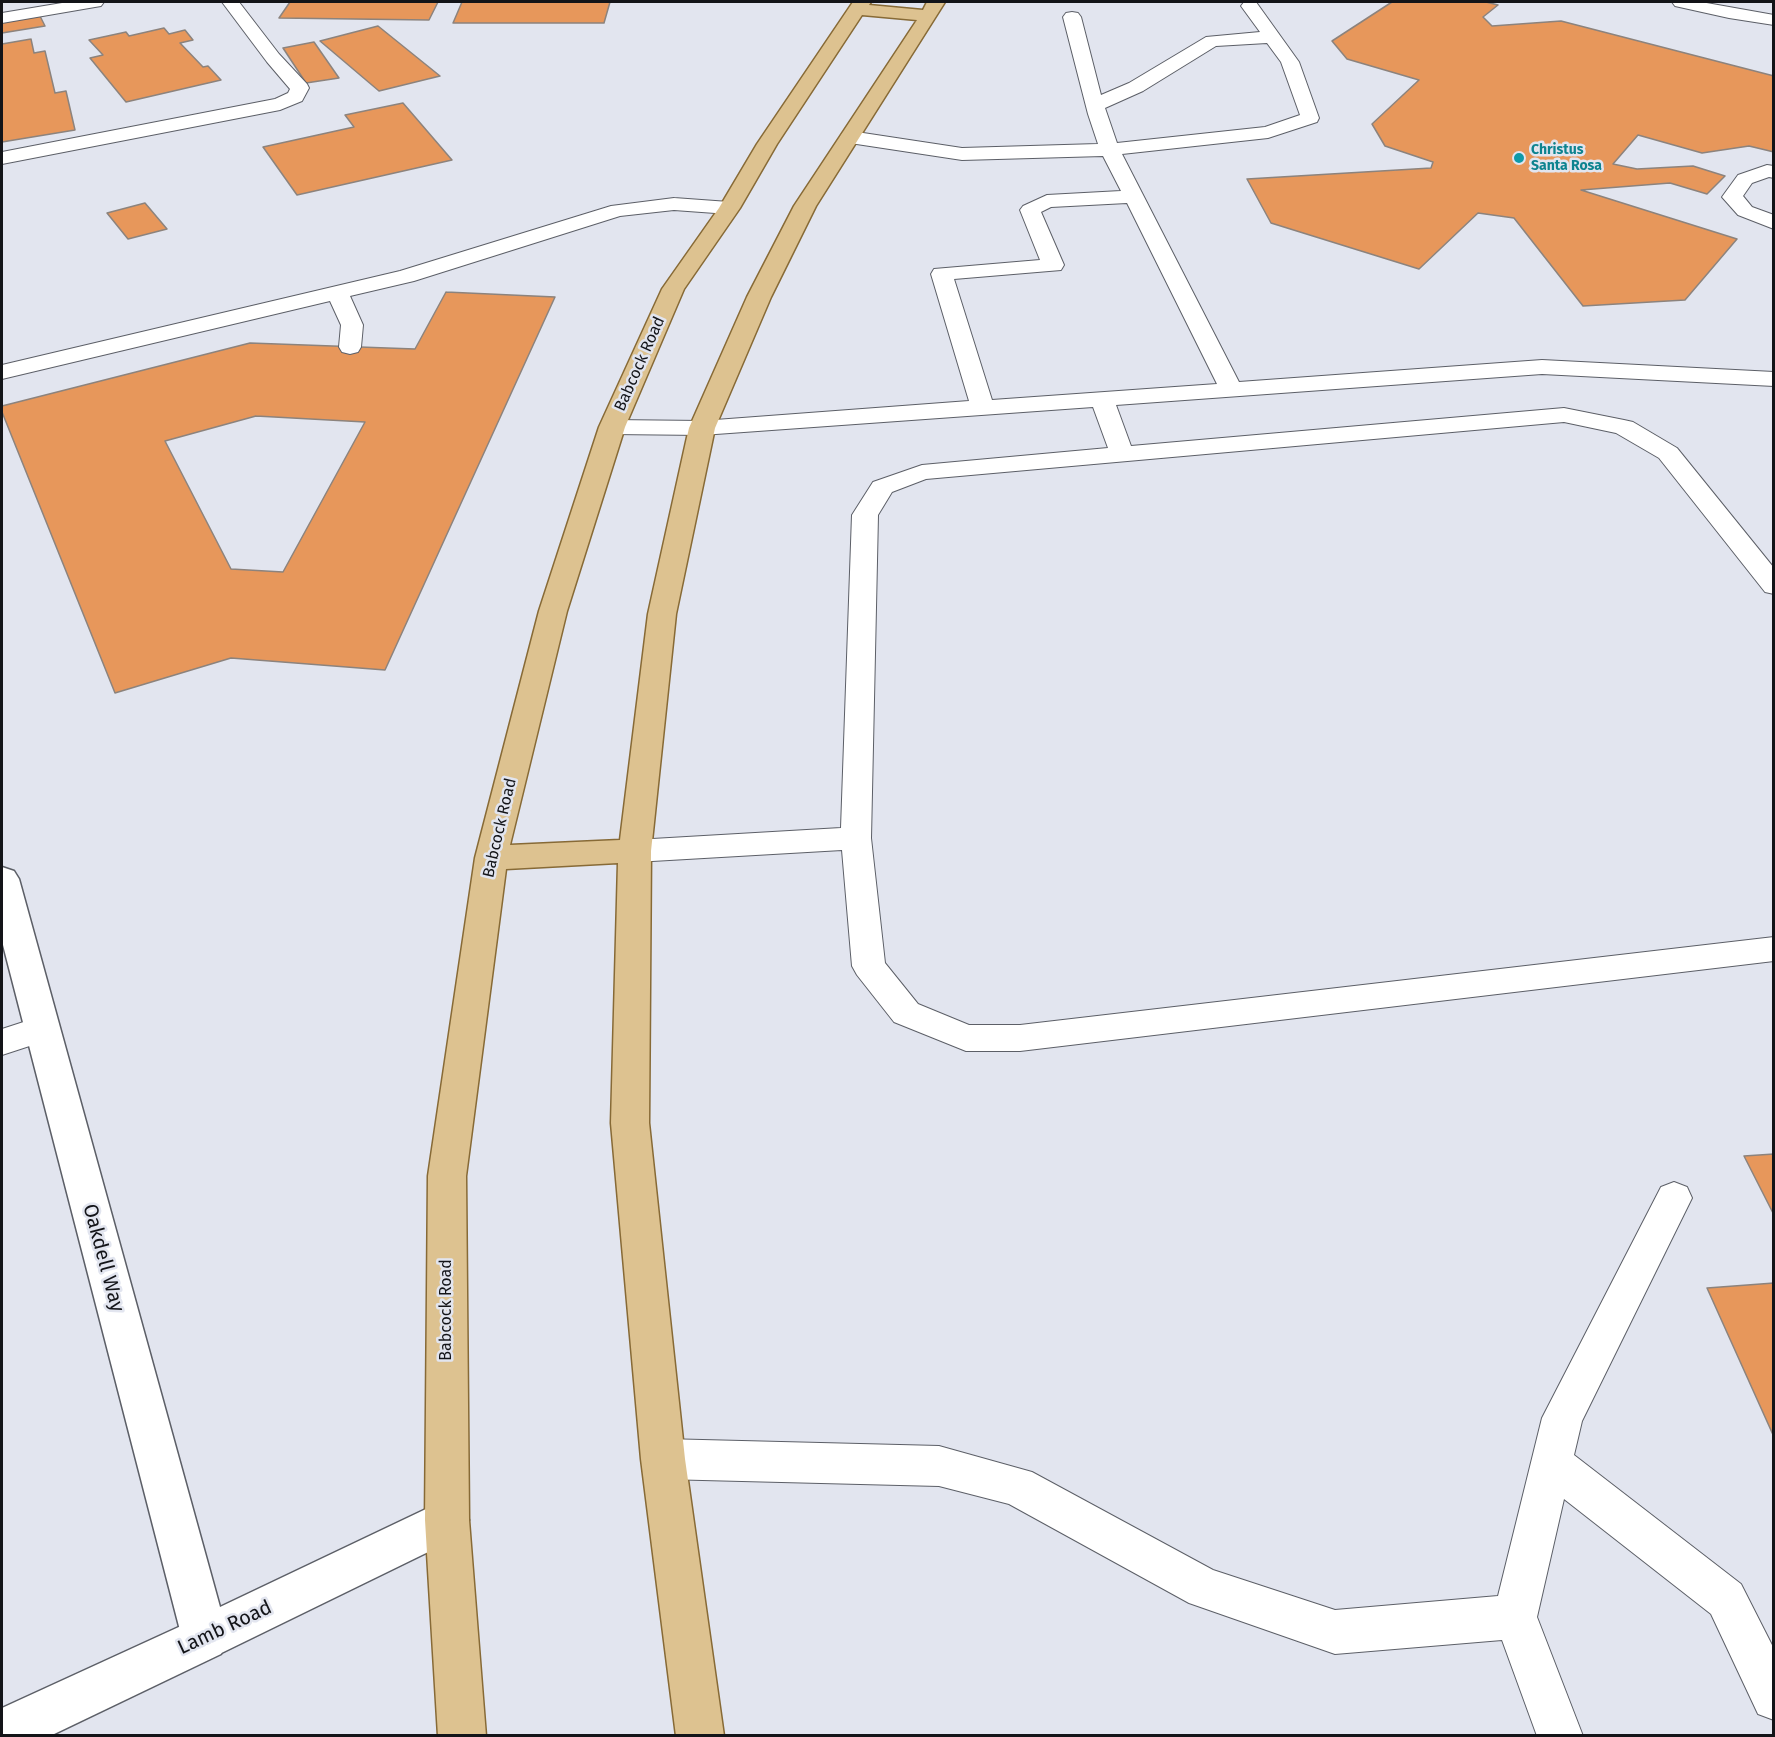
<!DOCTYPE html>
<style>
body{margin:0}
#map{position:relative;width:1775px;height:1737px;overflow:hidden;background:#e2e5ef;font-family:"Fira Sans",sans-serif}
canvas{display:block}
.frame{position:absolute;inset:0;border:3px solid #131418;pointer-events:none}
</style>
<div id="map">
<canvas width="1775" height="1737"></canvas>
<div class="frame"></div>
</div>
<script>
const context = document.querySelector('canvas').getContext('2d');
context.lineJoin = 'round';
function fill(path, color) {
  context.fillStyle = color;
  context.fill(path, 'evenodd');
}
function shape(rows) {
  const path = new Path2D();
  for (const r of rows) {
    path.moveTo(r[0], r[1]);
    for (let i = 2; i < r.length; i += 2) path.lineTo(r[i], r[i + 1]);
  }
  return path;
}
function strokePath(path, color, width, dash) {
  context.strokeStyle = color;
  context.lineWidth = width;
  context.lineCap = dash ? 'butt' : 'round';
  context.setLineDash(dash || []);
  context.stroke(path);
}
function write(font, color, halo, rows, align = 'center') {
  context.font = font + ' "Fira Sans",sans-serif';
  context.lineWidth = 5;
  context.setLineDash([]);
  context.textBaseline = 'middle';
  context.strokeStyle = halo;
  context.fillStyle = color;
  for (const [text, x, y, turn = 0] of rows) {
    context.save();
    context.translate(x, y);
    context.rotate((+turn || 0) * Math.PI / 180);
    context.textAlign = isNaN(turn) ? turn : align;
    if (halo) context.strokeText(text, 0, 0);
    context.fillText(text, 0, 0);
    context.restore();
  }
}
const building = shape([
 [290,2,438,2,429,20,279,18,290,2],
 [462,2,610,2,604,23,453,23,462,2],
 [1392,2,1486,2,1498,5,1483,17,1492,26,1561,21,1774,76,1774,152,1749,146,1702,153,1638,135,1613,164,1637,169,1693,166,1725,176,1707,194,1670,183,1581,190,1737,239,1685,300,1583,306,1514,218,1478,213,1419,269,1271,223,1247,179,1431,168,1433,162,1385,146,1372,124,1419,80,1347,59,1332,41,1392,2],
 [40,16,45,26,2,33,2,22,40,16],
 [378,26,440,76,379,91,320,41,378,26],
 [164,28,169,34,185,30,193,40,180,43,203,67,208,66,221,80,126,102,90,58,103,55,89,40,126,32,129,36,164,28],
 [31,39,34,53,45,51,55,93,66,91,75,130,2,142,2,44,31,39],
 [314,42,339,78,306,83,283,48,314,42],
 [403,103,452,160,297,195,263,147,354,127,345,115,403,103],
 [145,203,167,229,128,239,107,213,145,203],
 [446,292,555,297,385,670,231,658,115,693,2,412,2,406,250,343,415,349,446,292],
 [256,416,365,422,283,572,231,569,165,441,256,416],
 [1774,1154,1774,1215,1744,1156,1774,1154],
 [1774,1283,1774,1437,1707,1288,1774,1283]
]);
const service = shape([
 [68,2,104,2,101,6,95,7,2,23,2,13,68,2],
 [222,2,239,2,279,54,307,84,309,88,302,101,280,110,2,164,2,152,275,99,288,93,290,89,267,62,222,2],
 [1244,2,1256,2,1299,62,1319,118,1317,122,1268,138,1122,154,1239,382,1542,360,1774,372,1774,386,1542,374,1116,405,1131,446,1564,408,1624,420,1633,422,1677,448,1774,568,1774,594,1765,592,1659,458,1616,433,1564,422,926,479,892,492,878,515,871,838,885,963,918,1004,969,1025,1020,1025,1774,937,1774,961,1020,1051,966,1051,894,1022,857,975,852,966,842,850,635,862,624,859,619,851,624,843,635,840,841,828,852,515,873,482,922,465,1108,448,1093,407,702,435,612,434,603,432,600,427,603,422,612,420,702,421,969,401,931,274,934,269,1040,260,1020,210,1023,206,1047,195,1121,191,1103,156,962,160,850,143,843,141,840,137,843,133,850,131,962,148,1098,144,1088,114,1063,17,1066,13,1072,12,1078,13,1081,17,1101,95,1129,83,1206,37,1260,32,1241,6,1244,2],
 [1267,43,1281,62,1300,115,1265,127,1117,143,1105,108,1143,91,1216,46,1267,43],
 [1127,203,1217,384,992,400,954,279,1061,270,1064,265,1041,212,1051,207,1127,203],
 [1672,2,1701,2,1774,15,1774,25,1729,18,1675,6,1672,2],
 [1767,165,1774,166,1774,178,1769,177,1752,183,1743,196,1752,207,1774,215,1774,229,1738,215,1722,197,1738,175,1767,165],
 [674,198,729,202,736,204,739,208,736,212,729,214,674,210,620,216,414,281,350,296,363,325,361,347,358,352,350,354,342,352,339,347,341,325,330,301,2,379,2,365,400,271,611,206,674,198],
 [42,1016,54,1020,59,1029,54,1038,2,1055,2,1029,42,1016],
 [1674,1182,1687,1187,1692,1198,1582,1421,1574,1455,1741,1584,1774,1649,1774,1720,1758,1714,1711,1614,1564,1499,1537,1617,1583,1736,1537,1736,1502,1640,1335,1654,1189,1603,1009,1504,939,1486,663,1479,648,1473,642,1459,648,1445,663,1439,939,1446,1032,1472,1213,1570,1335,1610,1498,1596,1542,1418,1661,1187,1674,1182]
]);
const minor = shape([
 [205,1615,221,1622,228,1638,221,1654,50,1736,2,1736,2,1708,205,1615]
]);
const tertiary = shape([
 [2,867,14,871,19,879,220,1607,447,1499,463,1505,469,1520,463,1535,205,1661,189,1654,182,1638,2,941,2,867]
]);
const primary = shape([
 [853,2,871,2,869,5,923,10,927,2,945,2,816,206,771,297,715,428,676,614,651,851,649,1123,685,1459,724,1736,676,1736,641,1459,611,1123,618,863,506,869,466,1176,469,1520,486,1736,438,1736,425,1520,428,1176,475,858,539,611,599,427,662,289,719,208,757,144,853,2],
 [862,15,917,20,794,206,747,297,689,428,648,614,620,840,510,845,567,611,625,427,684,289,740,208,777,144,862,15]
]);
const markers = [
 [1519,158,6,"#0f9aa8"]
];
const farCulturenames = [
 ["Christus",1531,150],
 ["Santa Rosa",1531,166]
];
const streetNames = [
 ["Babcock Road",640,364,-66],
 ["Babcock Road",500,828,-77],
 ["Babcock Road",447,1310,-90]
];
const nearStreetnames = [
 ["Oakdell Way",103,1258,75],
 ["Lamb Road",225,1628,-25]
];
fill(building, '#e7975b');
strokePath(building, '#8c837d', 1.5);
strokePath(service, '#5c5f67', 2);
strokePath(minor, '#5c5f67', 3);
strokePath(tertiary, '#5c5f67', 3);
strokePath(primary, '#876a36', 3);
fill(service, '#fff');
fill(minor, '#fff');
fill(tertiary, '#fff');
fill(primary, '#ddc290');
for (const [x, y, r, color] of markers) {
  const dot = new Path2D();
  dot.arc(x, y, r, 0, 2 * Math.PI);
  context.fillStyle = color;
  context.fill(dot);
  strokePath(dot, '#e2e5ef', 2);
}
write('bold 14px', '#0d838f', '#e2e5ef', farCulturenames, 'left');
write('16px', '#131418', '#e2e5ef', streetNames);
write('20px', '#131418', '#e2e5ef', nearStreetnames);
</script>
